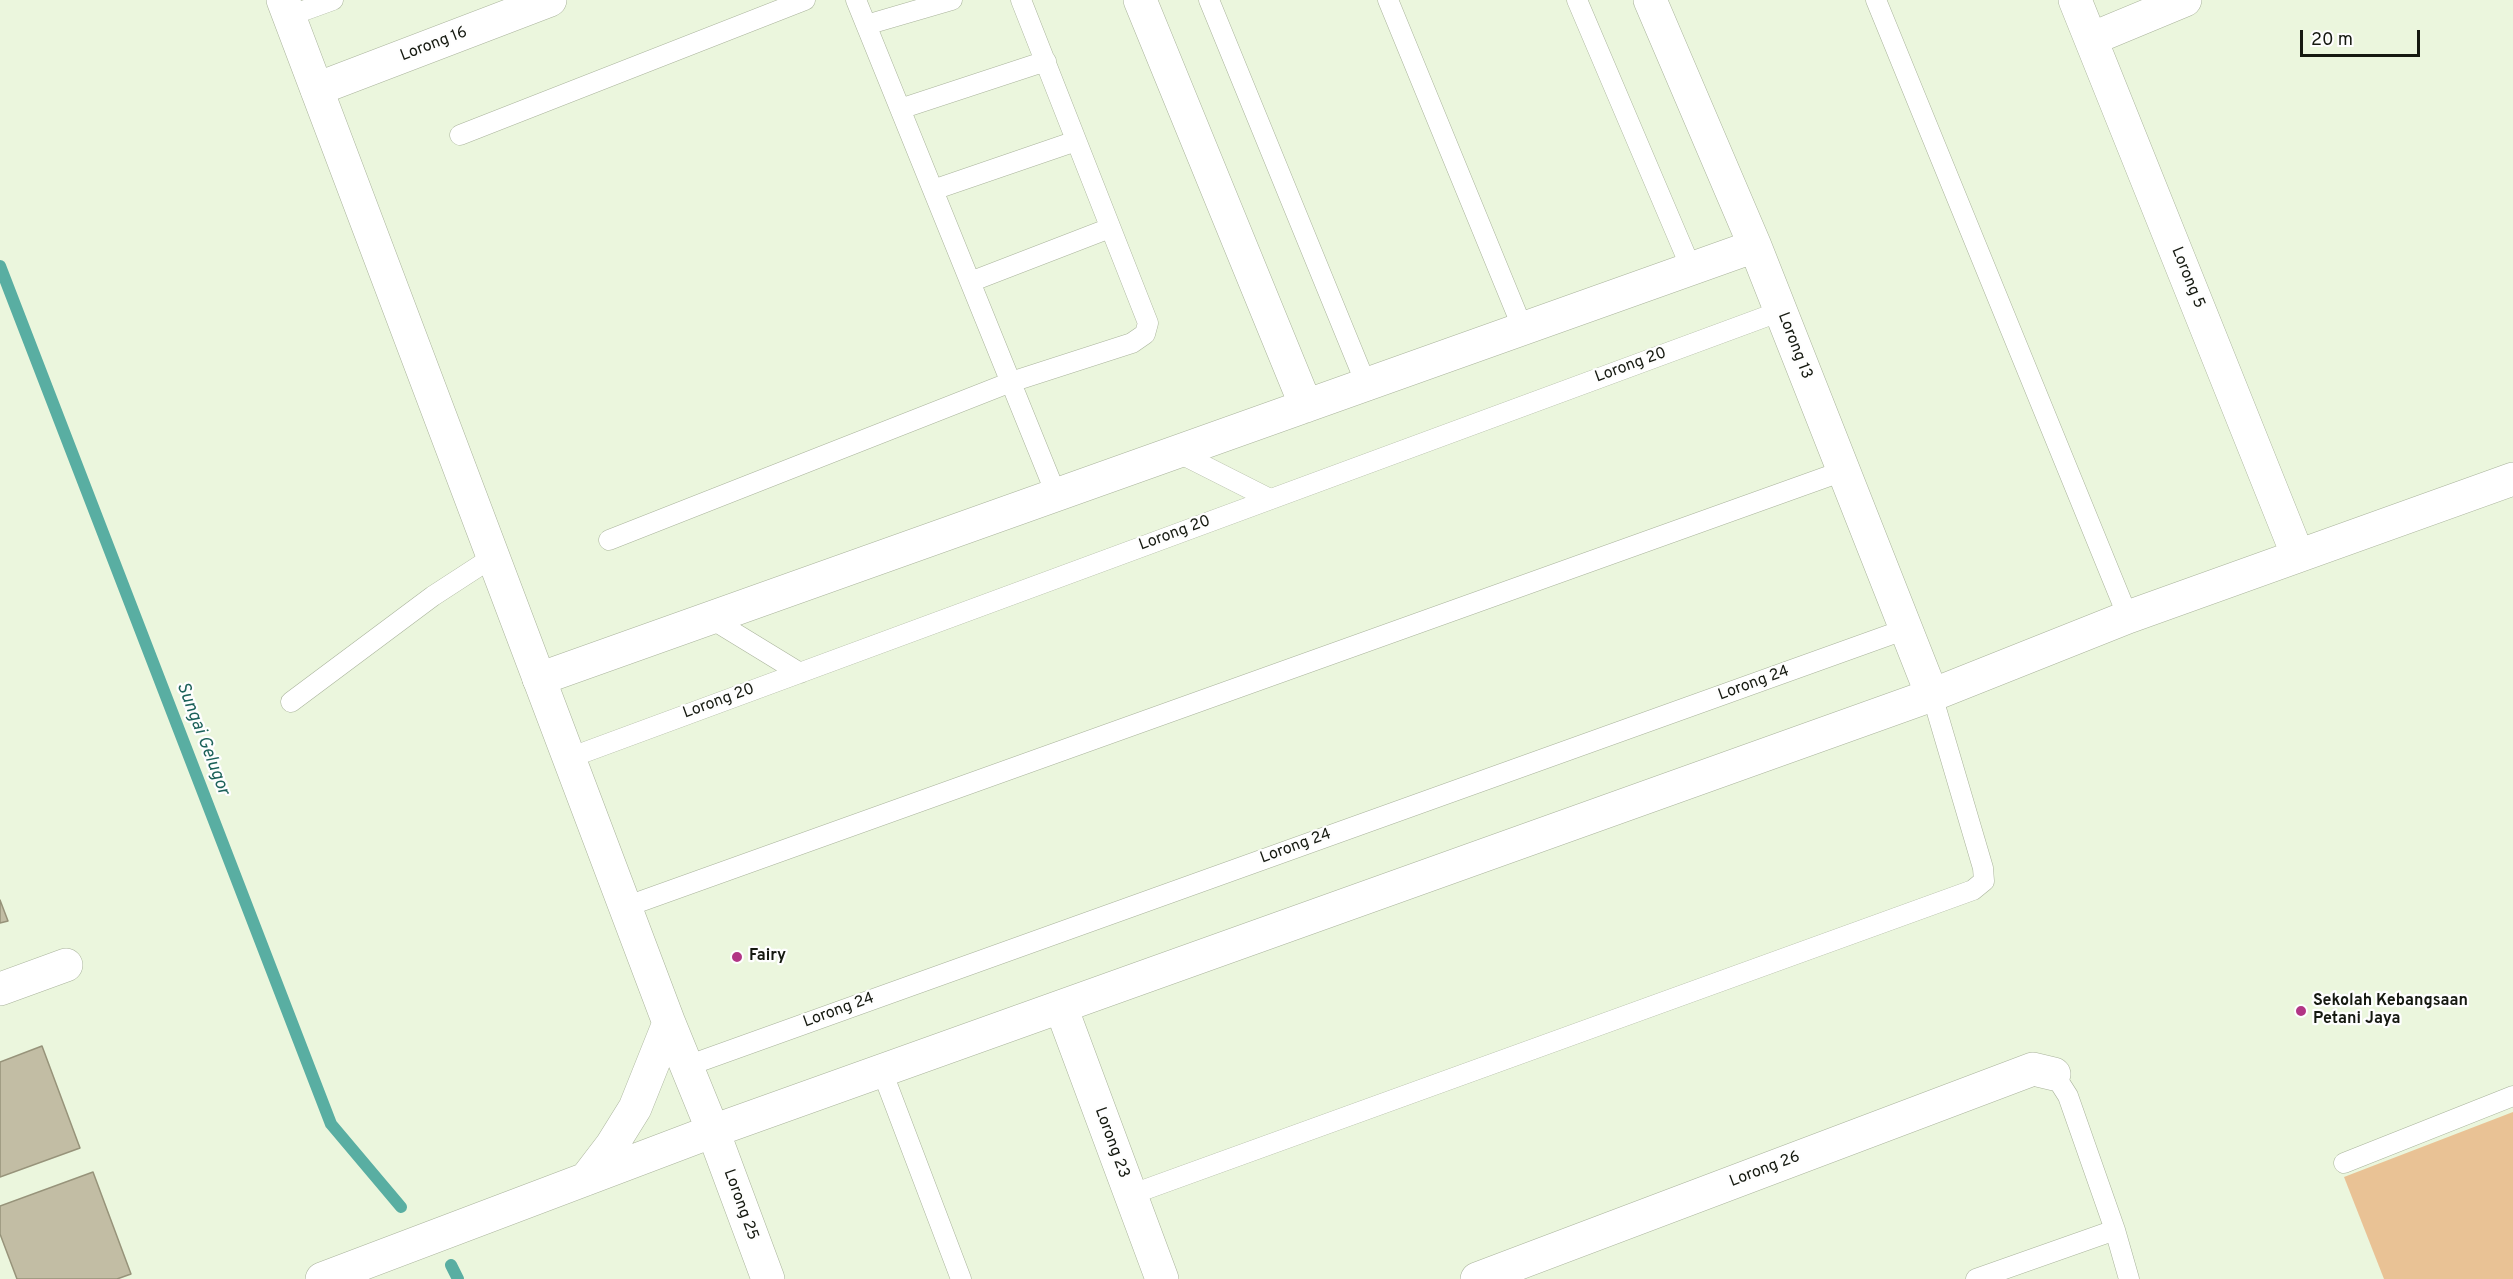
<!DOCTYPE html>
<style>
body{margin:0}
#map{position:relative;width:2513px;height:1279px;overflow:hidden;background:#ebf6dd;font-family:Overpass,sans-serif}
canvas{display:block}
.scale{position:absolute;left:2300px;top:30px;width:120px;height:27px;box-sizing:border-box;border:3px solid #151910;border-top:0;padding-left:8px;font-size:18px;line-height:21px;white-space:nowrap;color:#151910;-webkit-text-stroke:4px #fefefe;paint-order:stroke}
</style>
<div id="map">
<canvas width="2513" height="1279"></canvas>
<div class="scale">20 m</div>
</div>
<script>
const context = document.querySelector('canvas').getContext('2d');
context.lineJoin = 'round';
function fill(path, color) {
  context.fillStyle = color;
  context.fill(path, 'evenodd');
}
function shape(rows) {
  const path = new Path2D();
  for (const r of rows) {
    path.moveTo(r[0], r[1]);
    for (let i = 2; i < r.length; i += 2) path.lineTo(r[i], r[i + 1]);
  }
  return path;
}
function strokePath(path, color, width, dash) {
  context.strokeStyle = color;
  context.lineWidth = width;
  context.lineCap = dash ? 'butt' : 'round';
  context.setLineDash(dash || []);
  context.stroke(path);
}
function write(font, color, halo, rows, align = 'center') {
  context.font = font + ' Overpass,sans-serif';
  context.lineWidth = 4.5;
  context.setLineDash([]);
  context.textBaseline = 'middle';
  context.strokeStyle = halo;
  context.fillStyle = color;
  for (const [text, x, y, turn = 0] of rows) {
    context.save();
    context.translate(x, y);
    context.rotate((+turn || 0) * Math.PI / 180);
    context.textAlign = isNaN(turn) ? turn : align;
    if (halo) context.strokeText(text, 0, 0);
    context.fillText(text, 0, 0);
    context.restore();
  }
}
const green = shape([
 [2513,1112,2513,1279,2384,1279,2344,1177]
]);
const stream = shape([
 [0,266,331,1124,401,1207],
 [451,1265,458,1279]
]);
const building = shape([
 [0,900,8,921,0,923,0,900],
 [42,1046,80,1148,0,1177,0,1062,42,1046],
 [93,1172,131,1274,117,1279,17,1279,0,1234,0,1206,93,1172]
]);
const lane = shape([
 [856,0,1056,494],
 [1209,0,1366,384],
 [1388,0,1523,329],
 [1577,0,1691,268],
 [1876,0,2128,617],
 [289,16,333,0],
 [866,25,952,0],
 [900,109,1046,61],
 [460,135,805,0],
 [933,190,1076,141],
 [970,282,1110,228],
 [1177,452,1270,499],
 [609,540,1011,382,1132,343,1145,334,1148,323,1021,0],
 [710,618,800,673],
 [291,702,433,596,493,557],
 [569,758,1781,311],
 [625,907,1843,471],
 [687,1066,1906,629],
 [882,1071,961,1279],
 [2054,1074,2068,1096,2115,1230,2129,1279],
 [2344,1163,2513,1096],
 [1130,1195,1973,890,1984,881,1983,868,1932,695],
 [1976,1279,2115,1230]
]);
const street = shape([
 [1140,0,1306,406],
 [1650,0,1755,246,1932,695],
 [2075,0,2298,556],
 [2091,39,2185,0],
 [317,89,550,0],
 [539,679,1755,246],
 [0,989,66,965],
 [1061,1007,1162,1279],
 [768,1279,713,1131,1932,695,2128,617,2513,479],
 [1477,1279,2033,1069,2054,1074]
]);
const secondary = shape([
 [283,0,669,1023,713,1131,322,1279],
 [586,1179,612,1145,635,1108,669,1023]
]);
const markers = [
 [737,957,6,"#b23585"],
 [2301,1011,6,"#b23585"]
];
const streetNames = [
 ["Lorong 16",434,45,-21],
 ["Lorong 5",2187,278,68],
 ["Lorong 13",1794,346,69],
 ["Lorong 20",1631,366,-20],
 ["Lorong 20",1175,534,-20],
 ["Lorong 24",1754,684,-20],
 ["Lorong 20",719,702,-20],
 ["Lorong 24",1296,847,-20],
 ["Lorong 24",839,1011,-20],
 ["Lorong 23",1111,1143,70],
 ["Lorong 26",1765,1170,-21],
 ["Lorong 25",740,1205,70]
];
const poiNames = [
 ["Fairy",749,957],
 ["Sekolah Kebangsaan",2313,1002],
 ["Petani Jaya",2313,1020]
];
const waterNames = [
 ["Sungai Gelugor",202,739,69]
];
fill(green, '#e9c295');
strokePath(stream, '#59aea2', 12);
fill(building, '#c2bda4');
strokePath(building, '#97937a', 1.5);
strokePath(lane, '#a9b39b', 21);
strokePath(street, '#a9b39b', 34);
strokePath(secondary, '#a9b39b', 34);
strokePath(lane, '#fff', 20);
strokePath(street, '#fff', 33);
strokePath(secondary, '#fff', 33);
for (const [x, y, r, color] of markers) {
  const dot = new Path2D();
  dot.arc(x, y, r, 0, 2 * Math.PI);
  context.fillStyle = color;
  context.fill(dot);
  strokePath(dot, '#fefefe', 2);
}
write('16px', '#151910', '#fefefe', streetNames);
write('bold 16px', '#151910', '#fefefe', poiNames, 'left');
write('italic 18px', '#1c6159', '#fefefe', waterNames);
</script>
